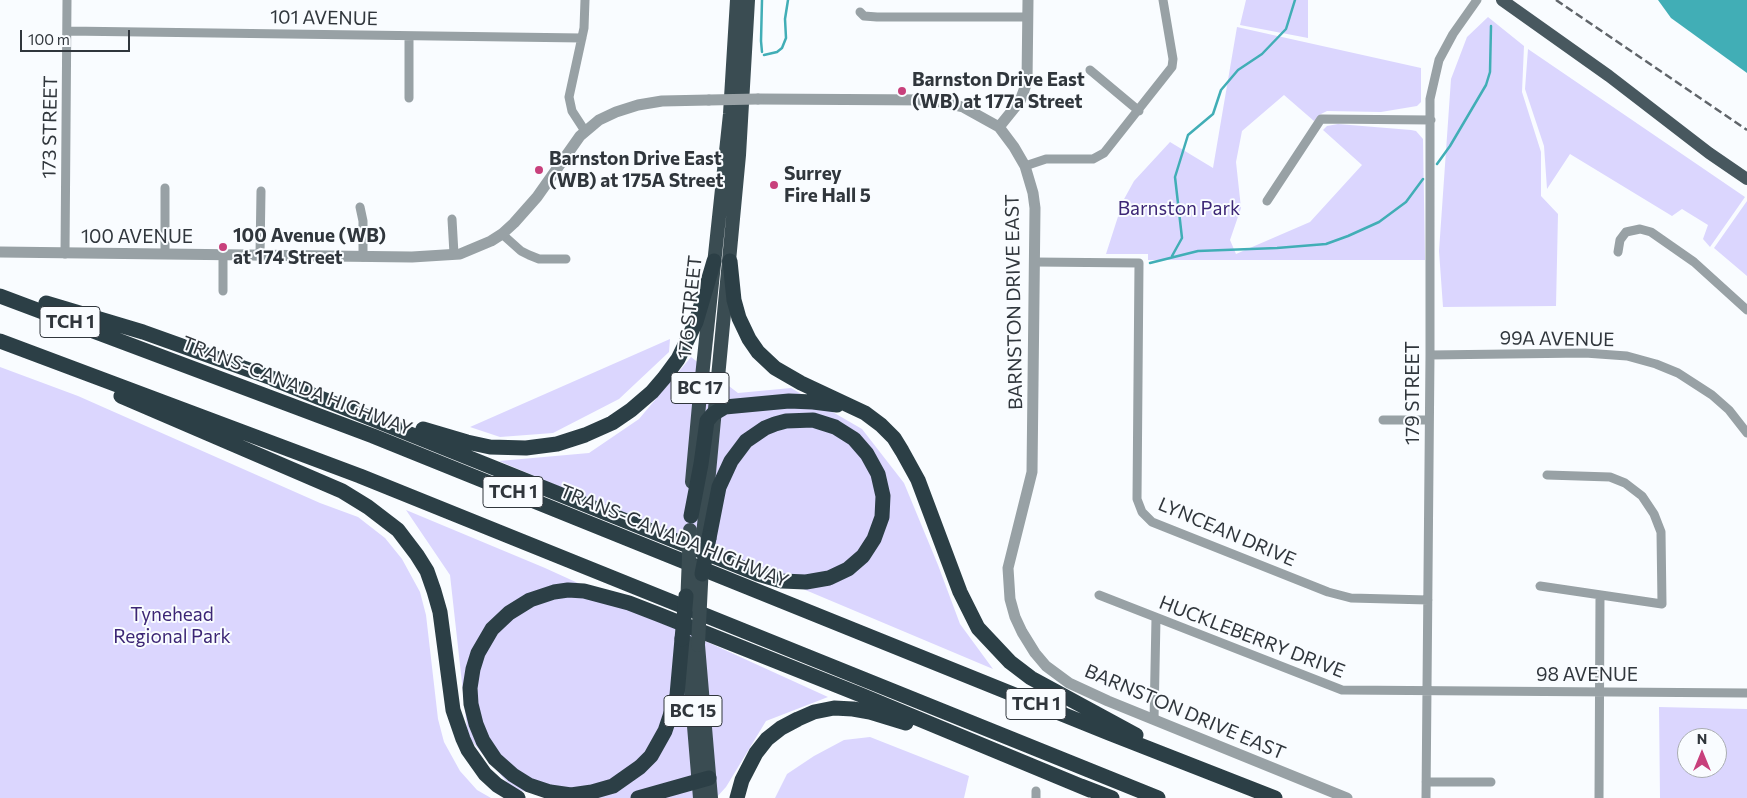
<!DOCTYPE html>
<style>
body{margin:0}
#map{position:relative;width:1747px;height:798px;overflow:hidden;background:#f9fcff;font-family:Commissioner,sans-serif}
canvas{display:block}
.north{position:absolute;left:1677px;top:728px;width:50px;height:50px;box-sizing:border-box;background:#f9fcff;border:1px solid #a9adb1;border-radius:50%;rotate:0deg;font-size:14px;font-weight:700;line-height:20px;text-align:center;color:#30363c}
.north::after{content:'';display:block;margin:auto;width:18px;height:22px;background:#c8407c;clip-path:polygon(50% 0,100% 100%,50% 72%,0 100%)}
.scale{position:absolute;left:20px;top:30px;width:110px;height:22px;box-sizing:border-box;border:2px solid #30363c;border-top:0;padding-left:6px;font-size:15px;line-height:18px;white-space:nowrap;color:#30363c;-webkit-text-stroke:4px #f9fcff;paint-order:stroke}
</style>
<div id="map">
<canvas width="1747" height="798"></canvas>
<div class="north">N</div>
<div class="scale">100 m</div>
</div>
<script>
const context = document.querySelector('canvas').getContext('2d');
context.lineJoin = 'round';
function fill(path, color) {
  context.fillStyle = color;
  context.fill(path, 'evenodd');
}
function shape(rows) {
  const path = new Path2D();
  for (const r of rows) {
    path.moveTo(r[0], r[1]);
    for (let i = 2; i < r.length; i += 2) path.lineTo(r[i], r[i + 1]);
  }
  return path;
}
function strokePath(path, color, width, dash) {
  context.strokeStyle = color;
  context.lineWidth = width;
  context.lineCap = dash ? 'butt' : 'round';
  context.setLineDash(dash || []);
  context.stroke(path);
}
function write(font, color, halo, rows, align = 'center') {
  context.font = font + ' Commissioner,sans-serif';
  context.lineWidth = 4;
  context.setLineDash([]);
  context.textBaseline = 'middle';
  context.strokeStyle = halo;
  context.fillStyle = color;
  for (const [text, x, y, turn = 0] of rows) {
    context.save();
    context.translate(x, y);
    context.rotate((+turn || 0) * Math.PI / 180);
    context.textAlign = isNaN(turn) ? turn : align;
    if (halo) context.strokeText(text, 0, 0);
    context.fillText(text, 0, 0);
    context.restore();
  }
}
const green = shape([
 [1246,0,1308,0,1308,38,1240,25],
 [1488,17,1524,46,1522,92,1541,152,1541,196,1558,214,1556,306,1443,307,1439,251,1451,79,1467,37],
 [1237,27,1421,68,1421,102,1417,106,1381,112,1327,111,1321,114,1314,121,1284,95,1242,131,1236,162,1241,208,1230,240,1236,254,1310,222,1362,165,1323,130,1327,126,1338,124,1411,130,1416,131,1423,139,1425,260,1148,260,1148,254,1106,254,1123,201,1134,181,1170,142,1213,168],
 [1528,49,1745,197,1710,247,1703,239,1708,225,1682,209,1672,216,1570,154,1547,189,1544,146,1525,89],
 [1747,201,1747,276,1714,248],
 [670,339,669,352,619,399,553,433,500,437,470,427],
 [691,357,738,393,791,388,862,429,904,483,938,565,960,624,993,669,499,461,589,453,639,419],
 [0,367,78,396,320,503,358,517,385,538,402,559,420,592,426,615,438,719,444,742,460,771,477,790,491,798,0,798],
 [406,510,545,568,828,697,766,721,726,787,716,798,556,798,513,789,468,737,450,575],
 [1659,707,1747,709,1747,798,1660,798],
 [1687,738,1717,738,1717,768,1687,768],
 [870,737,969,776,964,798,775,798,787,774,814,756,844,740]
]);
const water = shape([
 [1658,0,1747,0,1747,73,1671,18]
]);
const stream = shape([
 [762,0,761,41,762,52],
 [764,55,777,52,782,48,786,38,785,19,788,0],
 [1437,164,1450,146,1486,85,1490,72,1491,26],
 [1172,256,1182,238,1175,177,1188,135,1213,114,1221,90,1238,70,1262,54,1286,29,1295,0],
 [1150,263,1198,251,1277,248,1326,244,1348,236,1379,222,1406,202,1423,179]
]);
const minor = shape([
 [860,12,864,16,877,17,1028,17],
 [67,31,582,38],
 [409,36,409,98],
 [1090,70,1139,111],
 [585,131,572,111,569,97,584,28,585,0],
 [1025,166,1046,159,1093,159,1104,153,1172,67,1173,59,1163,0],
 [1267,201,1321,119,1431,120],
 [360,207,363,221,363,257],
 [452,219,454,254],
 [502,234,521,251,529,255,539,259,566,259],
 [1618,252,1620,240,1626,232,1640,229,1651,232,1694,262,1747,310],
 [65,254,67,0],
 [165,254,165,188],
 [260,255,261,191],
 [1035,262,1139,263,1137,499,1142,512,1152,522,1328,592,1351,598,1428,600],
 [223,291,223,255],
 [1430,355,1585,353,1627,356,1656,364,1678,373,1712,395,1729,410,1747,433],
 [1383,420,1429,420],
 [1540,586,1662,604,1661,532,1654,514,1642,496,1625,483,1610,477,1547,475],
 [1099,595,1342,690,1747,693],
 [1154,720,1156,618],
 [1426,782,1491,782],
 [1036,798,1036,791],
 [1426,798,1430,355,1430,99,1439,60,1453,34,1477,0],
 [1599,798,1600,595]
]);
const tertiary = shape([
 [758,99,931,100,963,107,999,127,1014,147,1025,166,1033,193,1035,208,1032,472,1008,568,1010,599,1015,617,1022,632,1035,653,1046,666,1069,683,1108,701,1347,798],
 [999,127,1020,101,1027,82,1028,0],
 [0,252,412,257,460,254,491,241,502,234,514,223,537,197,580,136,599,120,616,112,638,105,662,101,709,100]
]);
const primary = shape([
 [1502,0,1609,76,1709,153,1747,179]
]);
const trunk = shape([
 [692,482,699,405,730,114,737,0],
 [703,536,739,155,748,0],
 [687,642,700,798],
 [698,645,711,798]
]);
const motorway = shape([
 [730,261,734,300,739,318,749,339,758,352,775,368,801,383,865,413,881,425,894,438,902,451,918,480,960,592,978,628,1010,662,1031,678,1136,735],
 [0,296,373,436,1109,733,1275,798],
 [46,303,143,332,280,381],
 [0,341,360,476,1158,798],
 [273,379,758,574,782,581,806,582,829,578,848,569,863,556,874,539,882,517,883,496,878,474,867,454,854,439,835,427,813,420,786,421,775,424,765,428,746,441,731,461,719,487,709,538],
 [121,396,342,491,368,507,398,530,417,555,427,571,434,591,440,612,453,710,463,739,468,750,485,774,497,785,518,798],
 [423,429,467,442,490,447,526,448,557,444,585,435,612,423,631,410,652,392,664,378,678,359,696,322,714,261],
 [691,516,701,464,707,421,713,414,725,407,789,401,813,402,837,405],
 [682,639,677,695,665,731,651,756,640,767,613,786,592,792,571,795,550,792,529,785,513,775,495,759,483,741,476,724,471,704,470,688,473,669,478,653,492,629,509,613,530,600,554,592,568,590,584,591,629,603,660,615,861,695,1090,790],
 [1081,786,1112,798],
 [638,798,709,778],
 [737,798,742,780,756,753,767,739,781,728,798,719,814,712,834,708,853,709,870,712,906,723]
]);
const rail = shape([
 [1556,0,1747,130]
]);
const tertiaryBridge = shape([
 [709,100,758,99]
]);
const trunkBridge = shape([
 [687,607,690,530],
 [698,645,702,564]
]);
const motorwayBridge = shape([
 [702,574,709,538],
 [682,639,686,596]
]);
const markers = [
 [902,91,5,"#c8407c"],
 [539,170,5,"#c8407c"],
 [774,185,5,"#c8407c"],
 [223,247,5,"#c8407c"]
];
const shields = [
 [70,322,60],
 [700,388,58],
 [513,492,60],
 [1036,704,60],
 [693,711,58]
];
const shieldNames = [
 ["TCH 1",70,322],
 ["BC 17",700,388],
 ["TCH 1",513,492],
 ["TCH 1",1036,704],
 ["BC 15",693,711]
];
const streetNames = [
 ["101 AVENUE",324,18,1],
 ["173 STREET",50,127,-89],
 ["100 AVENUE",137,237],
 ["BARNSTON DRIVE EAST",1014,302,-91],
 ["176 STREET",690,307,-84],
 ["99A AVENUE",1557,339,1],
 ["TRANS-CANADA HIGHWAY",297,386,21],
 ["179 STREET",1413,393,-90],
 ["LYNCEAN DRIVE",1227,532,23],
 ["TRANS-CANADA HIGHWAY",674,536,22],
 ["HUCKLEBERRY DRIVE",1252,637,21],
 ["98 AVENUE",1587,675],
 ["BARNSTON DRIVE EAST",1185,712,23]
];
const poiNames = [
 ["Barnston Drive East",912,80],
 ["(WB) at 177a Street",912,102],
 ["Barnston Drive East",549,159],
 ["(WB) at 175A Street",549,181],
 ["Surrey",784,174],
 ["Fire Hall 5",784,196],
 ["100 Avenue (WB)",233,236],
 ["at 174 Street",233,258]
];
const parkNames = [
 ["Barnston Park",1179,209],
 ["Tynehead",172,615],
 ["Regional Park",172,637]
];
fill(green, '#dbd6fe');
fill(water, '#41aeb6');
strokePath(stream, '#41aeb6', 2.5);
strokePath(minor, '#98a1a5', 9);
strokePath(tertiary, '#98a1a5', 11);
strokePath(primary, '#48585f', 12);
strokePath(trunk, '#3a4c52', 14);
strokePath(motorway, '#2c3f46', 15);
strokePath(rail, '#60656a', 2.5, [8, 4]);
strokePath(tertiaryBridge, '#98a1a5', 11);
strokePath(trunkBridge, '#3a4c52', 14);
strokePath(motorwayBridge, '#2c3f46', 15);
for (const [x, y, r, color] of markers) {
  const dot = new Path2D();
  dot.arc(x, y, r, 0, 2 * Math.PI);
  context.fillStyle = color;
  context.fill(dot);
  strokePath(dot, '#f9fcff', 2);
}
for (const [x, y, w] of shields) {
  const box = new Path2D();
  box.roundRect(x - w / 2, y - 15.5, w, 31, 4);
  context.fillStyle = '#f9fcff';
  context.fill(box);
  strokePath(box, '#30363c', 1);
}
write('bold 18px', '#30363c', null, shieldNames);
write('19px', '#30363c', '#f9fcff', streetNames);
write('bold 19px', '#30363c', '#f9fcff', poiNames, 'left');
write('19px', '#3c2675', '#f9fcff', parkNames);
</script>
